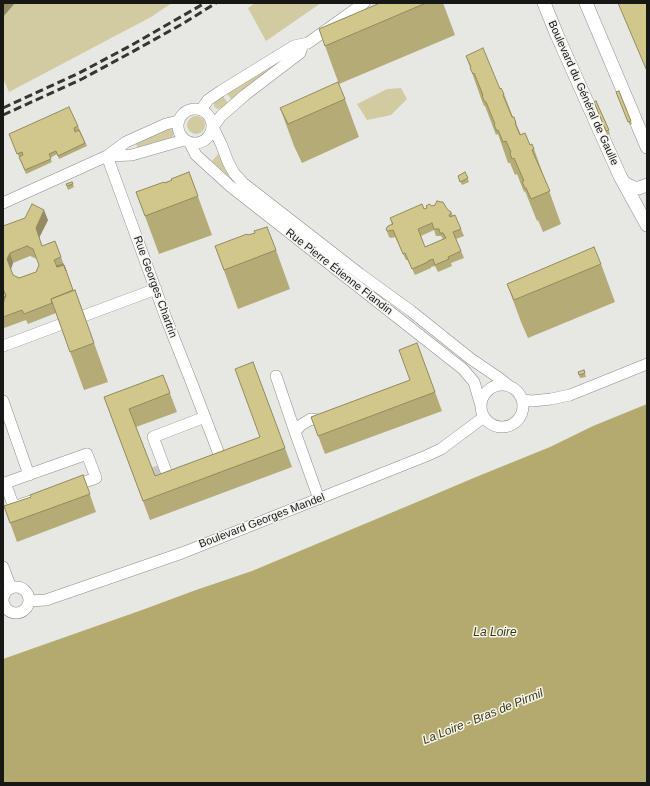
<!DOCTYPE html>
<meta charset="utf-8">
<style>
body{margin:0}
#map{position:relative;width:650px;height:786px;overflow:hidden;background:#e7e7e3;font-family:Helvetica,sans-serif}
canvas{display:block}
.frame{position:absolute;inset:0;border:4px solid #171716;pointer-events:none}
</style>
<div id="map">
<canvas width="650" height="786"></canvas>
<div class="frame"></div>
</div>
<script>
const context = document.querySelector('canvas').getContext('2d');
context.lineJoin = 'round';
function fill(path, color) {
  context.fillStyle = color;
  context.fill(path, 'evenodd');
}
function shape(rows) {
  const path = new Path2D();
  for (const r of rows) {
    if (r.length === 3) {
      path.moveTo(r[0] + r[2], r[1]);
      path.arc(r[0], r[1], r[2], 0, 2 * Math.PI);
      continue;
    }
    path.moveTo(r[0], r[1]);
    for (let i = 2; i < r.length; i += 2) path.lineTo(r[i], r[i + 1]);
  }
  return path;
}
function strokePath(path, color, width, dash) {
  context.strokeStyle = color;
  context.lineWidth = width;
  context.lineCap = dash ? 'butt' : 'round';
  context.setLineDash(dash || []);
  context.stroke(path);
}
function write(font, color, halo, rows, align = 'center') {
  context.font = font + ' Helvetica,sans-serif';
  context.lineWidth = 3;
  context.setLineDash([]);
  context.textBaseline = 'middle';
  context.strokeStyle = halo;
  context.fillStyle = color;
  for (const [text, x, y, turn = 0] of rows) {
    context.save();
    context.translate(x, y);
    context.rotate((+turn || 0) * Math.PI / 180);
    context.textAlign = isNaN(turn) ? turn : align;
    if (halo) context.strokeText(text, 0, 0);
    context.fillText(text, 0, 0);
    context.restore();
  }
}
const green = shape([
 [3,3,172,3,151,17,9,92,3,78],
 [255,3,321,3,266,41,248,8],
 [298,48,250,84,232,100,226,93],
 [401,88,407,99,391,115,367,120,357,104,387,89],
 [222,95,228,103,223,108,217,109,214,106,215,100],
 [196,125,9],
 [170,128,173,131,173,136,171,138,146,145,138,148,135,142],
 [219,153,230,173,228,176,212,161]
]);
const water = shape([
 [647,404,647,783,3,783,3,659,142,610,196,590,252,571,417,502,476,477,550,447,593,426]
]);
const minorTunnel = shape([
 [153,473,165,468]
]);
const minor = shape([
 [195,126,17],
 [201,110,208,100,221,91,294,46,308,43,364,3],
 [213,127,222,146,228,162,234,173,243,183,360,274,411,311,471,359,499,378,508,385],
 [213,127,221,116,245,95,300,53,303,44],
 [190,143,196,155,230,186,463,369,474,382,481,406],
 [107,156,166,318,191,381,222,462,219,464],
 [107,156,132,155,184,140],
 [3,203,107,156,126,142,166,124,178,121],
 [3,346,156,289],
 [276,376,295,432],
 [502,406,21],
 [523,400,532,401,551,399,570,395,647,364],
 [3,401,29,475],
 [87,454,96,478,14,507,5,483,87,454],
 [173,481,170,482,153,437,205,417],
 [319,499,295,432,301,425,311,419,325,421],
 [3,567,11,588],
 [16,600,13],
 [29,601,46,600,182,553,426,456,441,449,484,417]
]);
const major = shape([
 [544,3,557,35,620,176,647,225],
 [586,3,647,147],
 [624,183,634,188,639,188,647,185]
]);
const rail = shape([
 [3,108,79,73,130,46,205,3],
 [3,115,82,79,132,52,184,23,216,3]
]);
const wall = shape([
 [380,3,443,3,455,35,339,84,333,68,319,29],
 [466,56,500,89,504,94,513,117,516,123,521,135,534,149,561,224,543,232,538,220,537,221,525,191,524,192,517,174,515,175,510,163,508,163,498,134,496,135,485,106,484,106,482,101],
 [619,91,632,124,630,125,616,92],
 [345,99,359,137,302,163,294,146,280,108],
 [596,101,610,134,607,135,594,102],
 [78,126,87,146,59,159,57,154,50,158,52,162,26,174,19,157,23,155,19,157,9,134],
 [189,172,212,235,159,254,136,192,172,180],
 [465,172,469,182,462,185,458,176],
 [72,182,74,187,68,190,66,184],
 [435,205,451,212,453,216,461,229,464,236,456,239,464,258,451,263,452,266,438,272,435,266,431,267,431,268,415,275,408,260,406,260,395,237,391,238,389,237,386,229,392,225,390,218,424,209],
 [434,230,436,236,441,236,443,239,425,247,421,236],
 [48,220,39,238,42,246,61,257,73,291,75,290,108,382,84,390,56,313,28,324,26,320,4,328,3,325,3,303,4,302,4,301,3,301,3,226],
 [30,256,37,259,39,265,36,272,19,278,13,275,11,269,13,263],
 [255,233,276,250,290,289,238,309,215,246],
 [601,264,615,302,528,338,521,322,507,284],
 [417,343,442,411,325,454,311,417,410,380],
 [253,362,292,467,150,520,104,397,163,375,177,412,136,427,155,476,260,437],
 [584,370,586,377,580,378,579,375],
 [83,475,96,512,17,542,4,506,31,497]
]);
const shadedWall = shape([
 [3,3,15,3,3,17],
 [44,210,48,220,39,238,36,228],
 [10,253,13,263,11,269,7,259]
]);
const building = shape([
 [380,3,426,3,325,46,319,29,380,3],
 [618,3,647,3,647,71,618,3],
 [483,48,500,89,501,88,504,94,503,95,512,117,514,117,516,123,515,123,520,135,525,133,530,145,532,144,534,149,532,150,550,191,531,199,526,188,525,188,522,182,524,181,514,158,512,159,510,153,511,152,506,141,503,142,498,130,497,131,494,125,495,124,486,102,485,102,482,96,483,95,474,73,473,74,470,68,471,67,466,56,483,48],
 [338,82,345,99,288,124,280,108,338,82],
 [619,91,631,121,628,122,616,92,619,91],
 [596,101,609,130,606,131,594,102,596,101],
 [69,107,78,126,74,128,75,132,79,130,85,143,58,156,56,151,49,154,51,159,25,170,19,157,23,155,22,152,17,154,9,134,69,107],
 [189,172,198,196,145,216,136,192,164,182,165,183,172,180,171,179,189,172],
 [465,172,468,178,460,182,458,176,465,172],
 [72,182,73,184,67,186,66,184,72,182],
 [437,201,441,202,443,202,447,209,451,212,451,214,449,215,450,217,455,215,461,229,453,232,461,251,448,257,449,259,435,265,433,259,428,261,428,262,412,269,405,253,403,254,393,230,389,231,387,231,386,229,388,226,393,224,390,218,422,204,424,209,427,208,426,206,429,204,432,206,435,205,437,201],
 [432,223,434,229,439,229,440,233,443,233,446,238,425,247,418,229,432,223],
 [32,204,44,210,36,228,42,246,55,241,61,257,54,260,57,267,64,265,73,290,51,299,52,303,24,314,22,310,3,317,3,303,4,302,4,300,6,296,3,289,3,226,25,218,32,204],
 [27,246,33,249,39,265,36,272,19,278,13,275,7,259,10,253,27,246],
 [267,227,276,250,224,270,215,246,247,234,248,235,255,233,254,231,267,227],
 [594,247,601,264,514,300,507,284,594,247],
 [63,264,66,271,64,265,57,267,56,266,63,264],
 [3,289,6,296,3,297,3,289],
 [75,290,94,343,70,352,51,299,75,290],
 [417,343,435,392,318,436,311,417,410,380,399,350,417,343],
 [253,362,285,448,143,501,104,397,163,375,170,393,129,409,155,476,260,437,235,369,253,362],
 [584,370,585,373,579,375,578,372,584,370],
 [83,475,90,494,10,523,4,506,31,497,30,495,83,475]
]);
const streetNames = [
 ["Boulevard du Général de Gaulle",583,93,66],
 ["Rue Pierre Étienne Flandin",339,272,38],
 ["Rue Georges Chartrin",155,287,70],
 ["Boulevard Georges Mandel",262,521,-21]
];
const waterNames = [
 ["La Loire",495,633],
 ["La Loire - Bras de Pirmil",483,717,-22]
];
fill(green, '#d2cba2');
fill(water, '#b5aa6e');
strokePath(minorTunnel, '#c8c8c4', 11, [11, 5.5]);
strokePath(minor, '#8f8e8b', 12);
strokePath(major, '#8f8e8b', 14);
strokePath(minor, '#fff', 11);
strokePath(major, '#fff', 13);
strokePath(rail, '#353533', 3, [8, 4]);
fill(wall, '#b5ab77');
fill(shadedWall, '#938b61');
fill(building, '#d2c78a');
strokePath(building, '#938b61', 1);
write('11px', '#171716', '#f4f4f1', streetNames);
write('italic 12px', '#3e3603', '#f4f4f1', waterNames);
</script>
